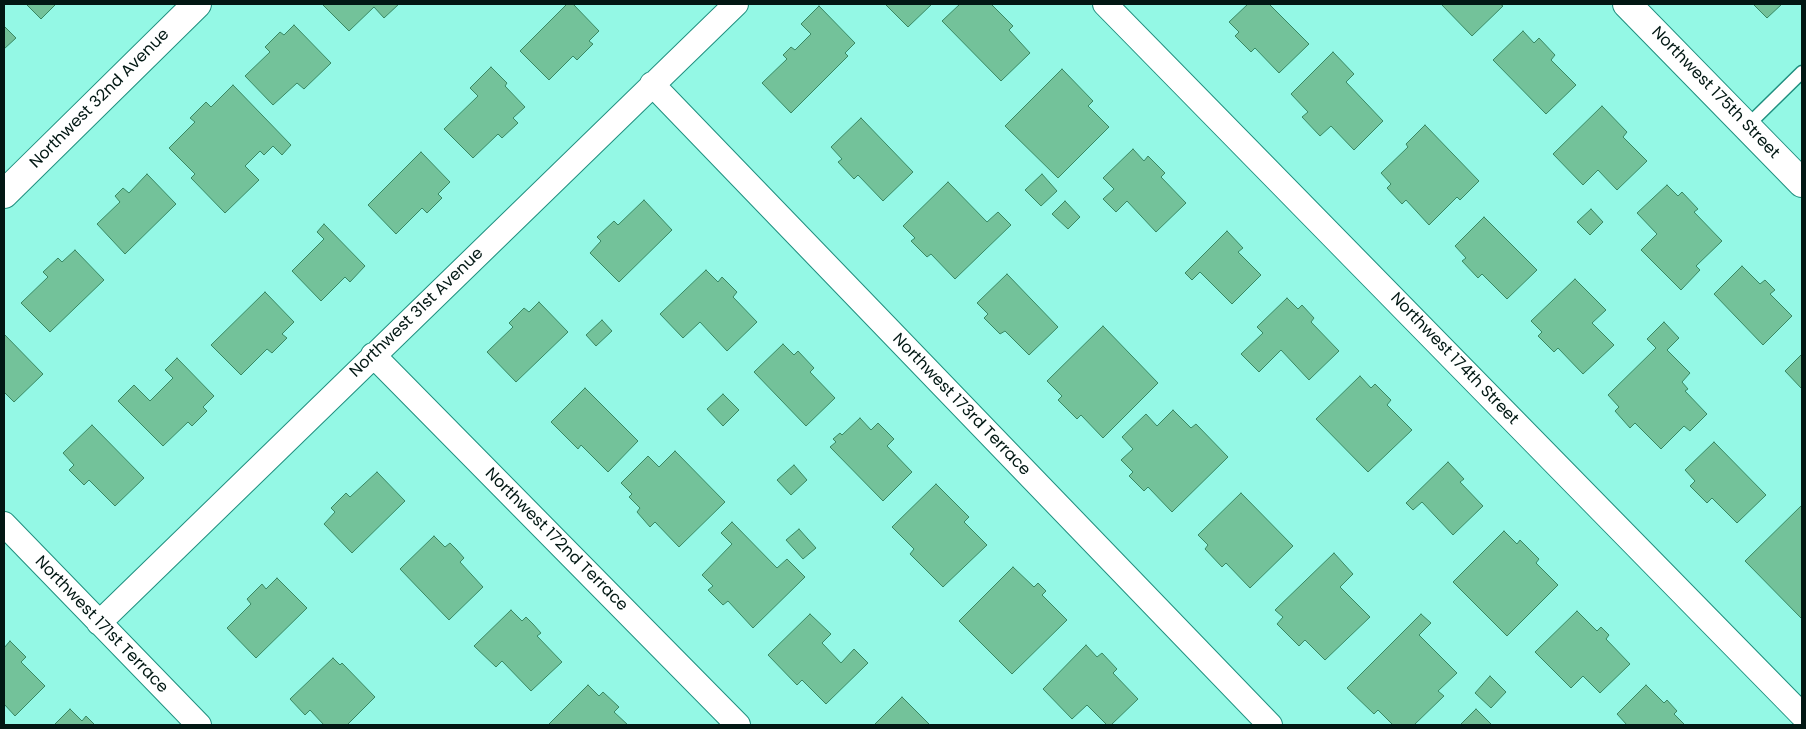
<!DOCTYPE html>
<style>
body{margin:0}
#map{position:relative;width:1806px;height:729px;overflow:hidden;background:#94f8e5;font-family:Poppins,sans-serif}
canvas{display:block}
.frame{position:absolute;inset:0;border:5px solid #021713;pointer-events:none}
</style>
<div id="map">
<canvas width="1806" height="729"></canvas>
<div class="frame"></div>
</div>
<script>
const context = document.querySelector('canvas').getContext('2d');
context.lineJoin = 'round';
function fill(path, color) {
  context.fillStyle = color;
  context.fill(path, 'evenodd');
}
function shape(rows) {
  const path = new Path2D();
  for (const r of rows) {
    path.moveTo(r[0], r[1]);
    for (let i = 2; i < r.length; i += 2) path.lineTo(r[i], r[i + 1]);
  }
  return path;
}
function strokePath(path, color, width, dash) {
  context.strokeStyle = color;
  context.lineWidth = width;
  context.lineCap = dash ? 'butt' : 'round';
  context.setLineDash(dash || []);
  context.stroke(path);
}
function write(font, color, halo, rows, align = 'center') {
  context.font = font + ' Poppins,sans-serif';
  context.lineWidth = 4.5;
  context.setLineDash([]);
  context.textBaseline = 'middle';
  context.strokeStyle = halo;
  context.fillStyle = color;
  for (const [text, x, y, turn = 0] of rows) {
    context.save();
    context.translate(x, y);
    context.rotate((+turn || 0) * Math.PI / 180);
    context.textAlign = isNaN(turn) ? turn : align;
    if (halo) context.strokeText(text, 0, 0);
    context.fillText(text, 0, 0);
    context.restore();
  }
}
const building = shape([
 [26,4,56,4,41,19,26,4],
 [322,4,399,4,384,18,374,7,349,31,322,4],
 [567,4,573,4,599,31,589,41,593,44,577,60,573,56,549,80,520,51,567,4],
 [885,4,932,4,908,27,885,4],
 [960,4,991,4,1013,26,1009,30,1030,53,1001,81,942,21,960,4],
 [1248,4,1269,4,1309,44,1279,73,1255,48,1251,52,1235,36,1239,32,1229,22,1248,4],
 [1441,4,1500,4,1503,6,1472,36,1441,4],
 [1753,4,1782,4,1767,18,1753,4],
 [819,6,855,43,845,53,848,56,791,113,762,83,787,59,783,55,791,47,795,50,811,34,801,24,819,6],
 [294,25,331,63,304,89,297,83,273,105,245,76,270,52,265,47,280,32,284,35,294,25],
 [4,26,16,38,4,49,4,26],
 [1523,31,1534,43,1539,38,1555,55,1551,60,1576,85,1546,114,1493,60,1523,31],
 [1333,52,1354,74,1346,82,1383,121,1354,150,1331,126,1320,136,1302,117,1308,112,1291,94,1333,52],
 [491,67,507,83,505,86,525,107,513,118,518,123,502,138,498,134,473,158,444,129,478,96,470,88,491,67],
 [1062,69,1093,101,1088,106,1109,127,1058,178,1005,126,1062,69],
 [233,85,291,145,282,155,273,146,264,155,260,151,245,166,259,180,225,213,191,178,195,174,169,148,195,122,190,118,206,102,211,107,233,85],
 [1602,106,1627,132,1623,137,1647,161,1617,190,1598,170,1583,185,1553,154,1602,106],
 [861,118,913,172,883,201,858,175,854,179,838,162,842,159,831,147,861,118],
 [1425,125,1479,181,1460,200,1457,197,1429,225,1406,200,1402,204,1387,188,1391,184,1381,173,1408,147,1406,144,1425,125],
 [1133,149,1144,161,1148,156,1165,173,1161,177,1186,203,1156,232,1127,201,1116,212,1103,199,1114,189,1103,178,1133,149],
 [421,152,450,182,438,194,442,198,427,213,422,208,396,234,368,205,421,152],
 [147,174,176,204,125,254,97,224,120,202,115,196,123,188,129,193,147,174],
 [1042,174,1057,191,1041,206,1025,190,1042,174],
 [948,182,987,222,998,212,1011,225,955,279,931,254,927,257,911,241,915,238,903,226,948,182],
 [1667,185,1678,196,1682,192,1698,209,1694,212,1722,241,1696,266,1700,270,1681,290,1641,250,1657,234,1637,213,1667,185],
 [644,200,672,230,619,282,590,253,601,241,597,237,614,221,618,225,644,200],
 [1065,201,1080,217,1068,229,1052,214,1065,201],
 [1591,209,1603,222,1590,235,1577,222,1591,209],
 [1484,217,1537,270,1507,299,1482,274,1478,278,1462,261,1466,258,1455,246,1484,217],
 [324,224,365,266,350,282,345,277,321,301,292,271,324,239,317,232,324,224],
 [1227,231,1243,248,1238,252,1261,275,1232,304,1200,272,1192,280,1185,273,1227,231],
 [75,250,104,280,50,332,21,303,48,277,43,272,58,258,62,262,75,250],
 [1742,266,1760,284,1765,280,1775,290,1770,294,1792,316,1763,345,1714,294,1742,266],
 [706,270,718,282,722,277,737,292,733,297,757,322,727,351,700,322,683,338,660,314,706,270],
 [1007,274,1058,327,1029,355,1005,331,1000,334,984,318,988,314,977,303,1007,274],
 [1575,279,1606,310,1592,323,1614,345,1583,374,1558,348,1554,352,1538,336,1542,332,1531,321,1575,279],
 [265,292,294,322,282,334,287,338,272,353,267,349,241,375,211,345,265,292],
 [1287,298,1298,309,1302,305,1314,318,1311,322,1339,351,1309,380,1281,350,1259,372,1241,354,1263,333,1257,327,1287,298],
 [539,302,568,332,516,382,487,352,513,327,509,323,524,308,529,312,539,302],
 [602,320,612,331,596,346,586,335,602,320],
 [1664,322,1679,338,1667,350,1690,373,1682,382,1688,389,1685,391,1707,414,1690,431,1684,426,1661,449,1635,423,1630,428,1615,411,1619,407,1608,395,1656,348,1647,339,1664,322],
 [1103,326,1158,383,1103,438,1081,415,1077,419,1058,400,1062,396,1047,381,1103,326],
 [4,334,43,374,14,402,4,392,4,334],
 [783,344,794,355,798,351,814,368,810,372,835,398,806,426,754,372,783,344],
 [1802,354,1802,389,1785,371,1802,354],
 [177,358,214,396,203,407,207,411,192,426,188,422,163,446,118,401,134,385,150,401,173,378,165,370,177,358],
 [1360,376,1371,388,1375,384,1391,400,1387,405,1412,430,1368,472,1316,419,1360,376],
 [585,388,638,441,608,472,581,445,578,449,551,422,585,388],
 [723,394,739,410,723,426,707,409,723,394],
 [1173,410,1191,428,1196,424,1228,457,1172,512,1148,487,1144,491,1129,476,1133,472,1121,460,1133,449,1122,437,1146,414,1157,426,1173,410],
 [860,418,871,430,878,423,894,439,887,446,912,472,883,501,830,447,836,442,833,439,840,433,842,435,860,418],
 [92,425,144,478,115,506,89,480,84,485,69,470,74,465,63,453,92,425],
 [1714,442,1766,495,1737,523,1712,498,1707,503,1690,486,1695,481,1685,470,1714,442],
 [675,451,725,502,679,547,655,522,650,527,637,512,640,508,629,497,632,494,621,483,648,456,659,467,675,451],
 [1448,462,1464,479,1460,482,1483,506,1453,535,1422,502,1413,510,1406,503,1448,462],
 [794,465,807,480,791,495,777,480,794,465],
 [377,472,405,501,352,553,324,524,335,512,331,508,346,493,350,497,377,472],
 [936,484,969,517,964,522,987,545,943,587,910,554,914,549,892,527,936,484],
 [1241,493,1293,546,1250,588,1226,563,1222,567,1205,549,1208,545,1198,535,1241,493],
 [1802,505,1802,619,1745,561,1802,505],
 [732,522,777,568,787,559,805,577,753,628,728,601,723,605,708,590,713,586,702,575,732,544,721,533,732,522],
 [799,529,816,548,803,559,786,540,799,529],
 [1504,531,1517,544,1520,540,1539,559,1536,563,1558,585,1507,636,1453,582,1504,531],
 [434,536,445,547,450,543,457,550,464,558,460,562,483,587,449,620,400,569,434,536],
 [1334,553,1353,574,1340,587,1370,617,1325,660,1305,640,1299,646,1277,624,1283,617,1275,610,1334,553],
 [1013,567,1034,587,1038,583,1046,591,1042,595,1067,620,1012,674,959,621,1013,567],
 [277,578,307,608,256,658,227,628,251,604,247,599,262,584,266,589,277,578],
 [511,610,522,621,526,617,533,624,541,633,537,636,562,662,531,691,502,661,496,667,474,646,511,610],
 [1577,611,1597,631,1601,627,1609,635,1606,639,1630,664,1600,693,1583,676,1571,688,1535,652,1577,611],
 [810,614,831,634,822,643,841,663,854,649,868,663,826,704,802,680,797,685,768,655,810,614],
 [1421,614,1431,623,1419,635,1457,673,1438,691,1444,696,1414,725,1393,725,1378,710,1374,714,1347,688,1421,614],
 [10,641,26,657,21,662,45,686,15,716,4,704,4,648,10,641],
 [1086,645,1097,657,1102,653,1117,669,1113,673,1138,699,1111,725,1107,725,1087,705,1072,719,1043,689,1086,645],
 [333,658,340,665,342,663,375,697,347,725,324,725,310,710,305,715,290,699,333,658],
 [1490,676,1506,692,1491,708,1475,693,1490,676],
 [588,685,599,696,603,692,619,707,614,712,628,725,548,725,588,685],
 [1646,685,1664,703,1667,700,1677,711,1674,714,1685,725,1627,725,1617,714,1646,685],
 [902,697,930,725,874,725,902,697],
 [70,709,82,721,86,716,95,725,54,725,70,709],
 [1476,709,1492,725,1460,725,1476,709]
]);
const service = shape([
 [1747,126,1802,72]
]);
const minor = shape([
 [1105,4,1802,715],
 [652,84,1270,725],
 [373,355,738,725],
 [4,524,199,725],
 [99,623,736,4]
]);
const tertiary = shape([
 [1627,4,1802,183],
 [4,194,197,4]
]);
const streetNames = [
 ["Northwest 175th Street",1715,93,46],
 ["Northwest 32nd Avenue",100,99,-45],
 ["Northwest 31st Avenue",417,313,-44],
 ["Northwest 174th Street",1454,359,46],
 ["Northwest 173rd Terrace",961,405,46],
 ["Northwest 172nd Terrace",556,540,45],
 ["Northwest 171st Terrace",101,625,46]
];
fill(building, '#73c29a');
strokePath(building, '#388863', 1);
strokePath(service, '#1f8f7f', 15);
strokePath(minor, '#1f8f7f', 26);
strokePath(tertiary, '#1f8f7f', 30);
strokePath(service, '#fff', 12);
strokePath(minor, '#fff', 24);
strokePath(tertiary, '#fff', 28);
write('16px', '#021713', '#fff', streetNames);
</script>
